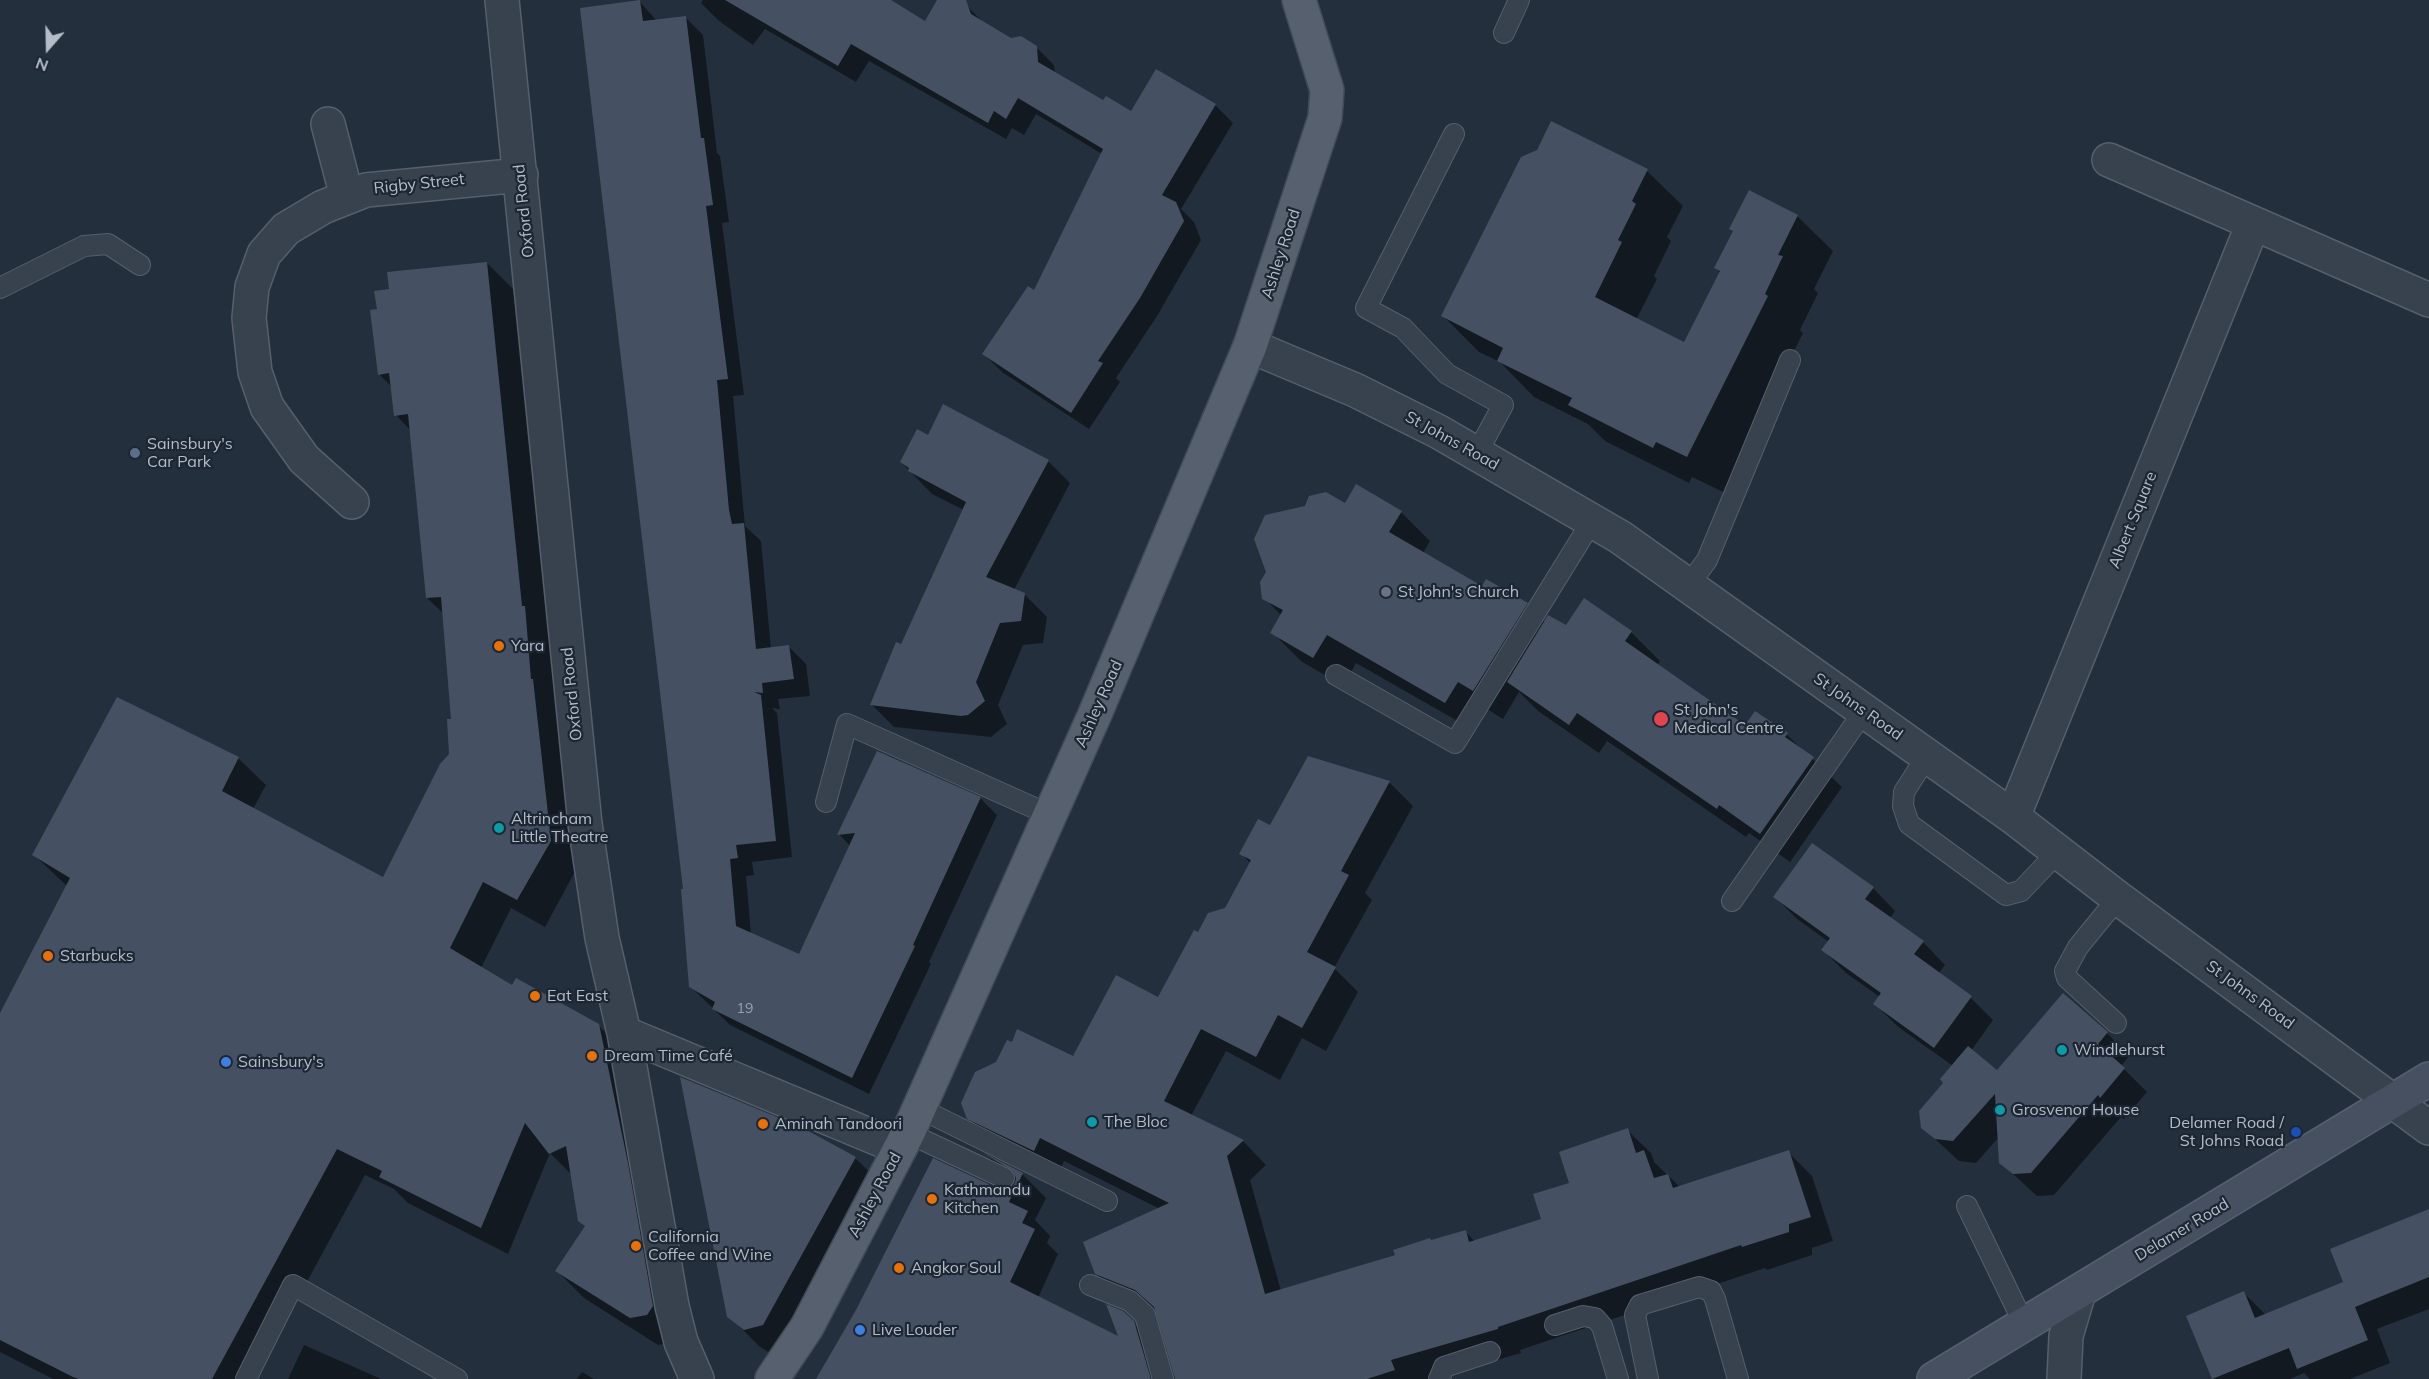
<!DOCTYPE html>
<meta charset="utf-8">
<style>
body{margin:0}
#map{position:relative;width:2429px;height:1379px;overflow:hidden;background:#242f3e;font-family:Mulish,sans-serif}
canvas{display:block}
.north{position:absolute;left:18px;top:18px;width:60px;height:60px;-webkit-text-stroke:4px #1d2633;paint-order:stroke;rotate:200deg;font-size:16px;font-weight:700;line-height:24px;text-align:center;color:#b4bcc9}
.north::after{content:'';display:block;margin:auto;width:21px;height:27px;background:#b4bcc9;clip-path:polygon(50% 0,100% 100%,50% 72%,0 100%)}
</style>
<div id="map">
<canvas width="2429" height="1379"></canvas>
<div class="north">N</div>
</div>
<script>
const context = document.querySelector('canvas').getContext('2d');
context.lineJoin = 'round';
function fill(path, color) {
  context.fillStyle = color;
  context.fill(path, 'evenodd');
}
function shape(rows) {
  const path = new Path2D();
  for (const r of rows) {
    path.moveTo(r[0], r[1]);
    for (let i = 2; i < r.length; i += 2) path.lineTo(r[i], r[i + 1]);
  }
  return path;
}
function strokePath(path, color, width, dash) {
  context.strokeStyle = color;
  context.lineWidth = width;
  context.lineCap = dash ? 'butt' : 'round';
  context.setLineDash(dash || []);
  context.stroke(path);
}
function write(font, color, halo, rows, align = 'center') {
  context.font = font + ' Mulish,sans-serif';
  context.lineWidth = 4.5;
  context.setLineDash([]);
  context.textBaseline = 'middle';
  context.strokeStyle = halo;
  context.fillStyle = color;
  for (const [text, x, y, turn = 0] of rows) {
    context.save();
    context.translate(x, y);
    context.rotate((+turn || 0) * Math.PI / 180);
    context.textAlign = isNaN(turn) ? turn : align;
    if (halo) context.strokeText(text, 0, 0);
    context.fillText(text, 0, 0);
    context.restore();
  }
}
const shadow = shape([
 [703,0,888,0,926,23,945,0,957,0,967,6,985,24,1011,40,1036,47,1054,65,1055,73,1104,102,1132,113,1215,105,1233,123,1181,209,1194,222,1201,240,1157,316,1116,378,1120,382,1089,429,1002,372,984,354,1035,292,1102,154,1036,114,1024,135,1012,128,1006,139,869,61,856,82,765,29,753,45,719,21,701,3],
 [640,2,657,21,686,18,703,35,717,153,720,156,729,222,722,223,744,395,733,396,745,526,761,541,771,649,789,647,806,664,810,696,778,699,780,709,772,708,777,713,792,857,752,862,754,875,746,876,751,934,800,956,850,846,839,834,980,798,997,815,929,962,931,964,869,1094,730,1025,691,987],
 [1552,123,1647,171,1683,206,1667,237,1671,241,1654,276,1657,279,1636,320,1684,344,1720,273,1716,268,1797,216,1833,251,1814,289,1818,293,1800,330,1803,333,1723,492,1692,477,1689,483,1605,441,1588,424,1534,397,1500,362,1479,352,1443,316],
 [487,263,514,290,548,631,552,634,577,868,545,927,511,908,481,968,513,987,599,1026,626,1053,674,1342,658,1345,584,1298,557,1271,587,1227,573,1176,550,1153,508,1254,408,1203,394,1189,365,1175,254,1379,53,1379,0,1352,0,1016,67,886,34,855,238,758,266,785,253,809,384,879,451,755,453,720,444,614,427,598,411,431,396,415,392,387,379,374],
 [928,437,1048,461,1070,483,1014,590,1024,594,1047,617,1043,643,1023,645,998,705,1007,724,991,737,894,727,872,705,964,510,932,494,901,462],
 [1345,505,1401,512,1430,541,1423,553,1482,588,1527,604,1545,622,1567,627,1585,600,1631,632,1660,661,1657,666,1745,727,1755,713,1787,735,1842,787,1790,862,1749,833,1746,837,1607,741,1599,753,1538,711,1519,692,1503,719,1487,709,1475,731,1356,663,1343,686,1301,661,1272,632,1282,616,1264,598],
 [1389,782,1413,806,1365,893,1372,900,1334,968,1358,992,1326,1051,1302,1038,1280,1080,1226,1051,1191,1116,1243,1141,1266,1165,1250,1180,1281,1291,1466,1232,1475,1242,1543,1220,1571,1184,1627,1130,1651,1153,1654,1162,1680,1187,1788,1152,1812,1176,1833,1241,1812,1248,1812,1255,1767,1270,1765,1268,1520,1350,1521,1353,1431,1379,1175,1379,1157,1312,1121,1298,1096,1273,1160,1209,1064,1161,1058,1174,993,1142,969,1118,1073,1058,1158,999,1198,934,1226,909,1251,864,1241,853,1270,827],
 [1873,888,1895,911,1890,918,1923,942,1945,965,1938,974,1971,998,1993,1020,1971,1051,1997,1072,2107,1033,2129,1056,2121,1066,2147,1092,2124,1119,2121,1117,2054,1195,2037,1196,2000,1162,1999,1137,1976,1163,1959,1161,1922,1127,1953,1066,1897,1026,1875,1004,1880,997,1846,973,1823,950,1829,942,1797,919,1775,897],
 [855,1158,878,1180,785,1347,768,1352,759,1346,729,1316],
 [989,1158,1022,1174,1046,1198,1035,1220,1050,1236,1047,1243,1058,1254,1038,1298,1120,1339,1133,1323,1158,1347,1167,1379,818,1379,1005,1192,1016,1184,1016,1181,1008,1176],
 [2429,1214,2429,1309,2377,1329,2390,1363,2350,1379,2310,1379,2304,1373,2290,1379,2214,1379,2188,1316,2244,1293,2266,1315,2345,1283],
 [304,1345,379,1378,380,1379,288,1379],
 [582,1372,594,1379,577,1379]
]);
const building = shape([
 [640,0,643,21,686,16,701,138,704,138,713,205,706,206,728,379,717,380,729,510,732,524,744,523,756,649,789,645,794,679,762,683,763,693,754,692,761,695,776,841,736,845,738,858,730,859,736,926,799,954,855,833,837,835,877,751,981,797,913,945,915,946,852,1078,712,1009,715,1002,689,987,681,889,683,889,580,8],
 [725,0,891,0,925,21,937,0,966,0,971,14,1011,38,1021,36,1037,46,1038,62,1103,100,1106,96,1131,111,1156,69,1216,104,1162,195,1176,202,1184,221,1140,298,1098,361,1103,363,1071,413,982,354,1028,286,1034,290,1103,149,1018,98,1006,119,994,111,988,123,851,44,838,66],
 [1551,121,1648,169,1632,201,1636,204,1618,240,1622,242,1595,297,1684,342,1720,271,1714,268,1733,231,1729,229,1749,190,1798,215,1778,255,1783,256,1765,294,1768,296,1687,457,1656,442,1653,448,1568,405,1572,398,1497,361,1503,348,1441,316,1521,157,1537,150],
 [487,262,522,606,525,606,531,679,533,679,551,841,517,900,483,882,450,948,512,985,516,978,599,1024,628,1163,653,1306,647,1315,630,1318,555,1271,585,1226,578,1221,566,1146,549,1154,525,1123,481,1228,379,1177,382,1171,337,1149,212,1379,79,1379,73,1377,0,1340,0,1013,70,878,32,855,117,697,239,757,222,791,383,877,440,764,449,754,447,719,451,719,441,597,426,598,408,414,394,416,389,373,378,375,370,310,377,309,374,291,389,289,387,272],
 [943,404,1049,460,986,577,1025,593,1021,621,1000,623,976,682,985,701,968,715,961,716,870,705,896,642,901,644,966,502,908,471,909,468,900,462,917,429,928,435],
 [1356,484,1402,511,1389,532,1482,586,1486,579,1528,603,1473,691,1458,682,1445,703,1327,635,1313,658,1270,633,1283,610,1262,599,1260,582,1266,572,1254,539,1265,515,1305,506,1309,496,1326,492,1345,503],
 [1584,598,1632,631,1625,641,1745,725,1755,711,1788,733,1785,737,1814,757,1760,834,1719,805,1717,809,1577,713,1569,725,1507,682,1548,615,1566,625],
 [1308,756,1390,781,1341,871,1349,875,1307,952,1336,967,1302,1028,1278,1015,1256,1057,1201,1029,1164,1101,1244,1140,1227,1156,1265,1294,1395,1255,1393,1250,1430,1238,1431,1240,1466,1230,1469,1242,1541,1219,1533,1194,1569,1183,1559,1152,1628,1128,1636,1153,1644,1150,1654,1178,1668,1174,1673,1188,1789,1150,1811,1217,1789,1224,1789,1232,1742,1247,1741,1245,1498,1327,1498,1329,1391,1360,1395,1370,1367,1379,1175,1379,1154,1307,1135,1290,1095,1274,1083,1242,1169,1203,1040,1138,1034,1151,967,1119,961,1103,975,1072,996,1062,1007,1040,1012,1042,1017,1029,1073,1056,1116,975,1158,997,1194,930,1198,932,1208,913,1225,908,1251,860,1239,854,1258,819,1270,825],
 [1812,843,1874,887,1865,899,1924,941,1914,954,1972,996,1934,1048,1873,1004,1881,993,1821,950,1830,938,1773,897],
 [2063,993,2108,1032,2098,1044,2125,1068,2100,1098,2098,1095,2031,1173,2013,1174,1999,1163,1995,1094,1953,1141,1935,1139,1921,1128,1919,1111,1943,1083,1940,1079,1968,1046,1997,1070],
 [680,1077,801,1127,856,1157,763,1325,744,1330,727,1317],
 [982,1152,1023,1173,1009,1202,1028,1211,1022,1223,1035,1229,1010,1282,1118,1336,1106,1304,1123,1311,1134,1321,1151,1379,816,1379,856,1310,933,1158,999,1189,1010,1188,1015,1184,1016,1178,1013,1171],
 [2429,1209,2429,1277,2355,1307,2368,1340,2297,1369,2289,1348,2212,1379,2186,1316,2244,1291,2255,1318,2343,1282,2330,1249]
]);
const lane = shape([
 [1504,33,1519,0],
 [1454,134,1366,308,1403,328,1447,374,1503,405,1477,453],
 [0,288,84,246,108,244,140,265],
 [1688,586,1707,560,1790,360],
 [1336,675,1455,743,1592,521],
 [1927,756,1904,792,1903,806,1909,824,2006,895,2021,891,2058,852],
 [826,802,847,724,1050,815],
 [1732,901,1864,711],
 [2116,1023,2067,978,2065,971,2078,947,2118,898],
 [919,1108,1107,1201],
 [908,1133,1004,1178],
 [1967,1206,2025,1326],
 [1090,1285,1130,1301,1145,1315,1163,1379],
 [1555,1325,1583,1316,1595,1318,1602,1326,1618,1379],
 [246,1379,293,1285,457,1379],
 [1439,1379,1444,1367,1490,1352],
 [1648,1379,1635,1315,1640,1305,1699,1287,1711,1291,1715,1299,1738,1379]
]);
const street = shape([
 [502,0,585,824,602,938,624,1033,672,1306,681,1342,697,1379],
 [328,124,347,197],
 [2109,160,2429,300],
 [1250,346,1355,390,1439,432,1620,537,2013,817,2118,898,2429,1128],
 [352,502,304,459,267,407,255,372,249,318,252,287,264,254,286,229,323,207,366,190,521,175],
 [2013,817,2253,224],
 [624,1033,900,1148],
 [2064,1379,2066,1336,2079,1292]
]);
const secondary = shape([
 [1934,1379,2429,1079]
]);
const primary = shape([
 [772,1379,807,1327,908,1133,1095,714,1250,346,1325,118,1327,90,1299,0]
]);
const markers = [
 [135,453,6,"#5c6f8a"],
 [1386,592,6,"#6b7280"],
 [499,646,6,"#e8710a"],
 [1661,719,8,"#e0444e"],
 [499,828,6,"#0f9aa8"],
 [48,956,6,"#e8710a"],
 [535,996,6,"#e8710a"],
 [2062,1050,6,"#0f9aa8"],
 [592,1056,6,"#e8710a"],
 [226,1062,6,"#3f7fe0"],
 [2000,1110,6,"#0f9aa8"],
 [1092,1122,6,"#0f9aa8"],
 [763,1124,6,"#e8710a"],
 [2296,1132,6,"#1a4fb4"],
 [932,1199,6,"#e8710a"],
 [636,1246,6,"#e8710a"],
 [899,1268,6,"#e8710a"],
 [860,1330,6,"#3f7fe0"]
];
const numberNames = [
 ["19",745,1009]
];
const streetNames = [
 ["Rigby Street",419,184,-6],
 ["Oxford Road",524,211,-96],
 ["Ashley Road",1281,254,-72],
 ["St Johns Road",1452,441,29],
 ["Albert Square",2133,520,-68],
 ["Oxford Road",572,694,-96],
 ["Ashley Road",1099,704,-66],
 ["St Johns Road",1858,707,35],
 ["St Johns Road",2250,995,36],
 ["Ashley Road",875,1195,-62],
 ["Delamer Road",2182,1230,-31]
];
const poiNames = [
 ["Sainsbury's",147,444],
 ["Car Park",147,462],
 ["St John's Church",1398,592],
 ["Yara",511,646],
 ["St John's",1674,710],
 ["Medical Centre",1674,728],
 ["Altrincham",511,819],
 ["Little Theatre",511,837],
 ["Starbucks",60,956],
 ["Eat East",547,996],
 ["Windlehurst",2074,1050],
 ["Dream Time Café",604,1056],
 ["Sainsbury's",238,1062],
 ["Grosvenor House",2012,1110],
 ["The Bloc",1104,1122],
 ["Delamer Road /",2284,1123,"right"],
 ["St Johns Road",2284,1141,"right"],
 ["Aminah Tandoori",775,1124],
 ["Kathmandu",944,1190],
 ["Kitchen",944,1208],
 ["California",648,1237],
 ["Coffee and Wine",648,1255],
 ["Angkor Soul",911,1268],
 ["Live Louder",872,1330]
];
fill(shadow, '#0007');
fill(building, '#455162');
strokePath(lane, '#565f6c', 22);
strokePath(street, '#565f6c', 36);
strokePath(secondary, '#565f6c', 36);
strokePath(primary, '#414a57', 36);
strokePath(lane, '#38414e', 20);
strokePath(street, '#38414e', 33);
strokePath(secondary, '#465061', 33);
strokePath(primary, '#56606e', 33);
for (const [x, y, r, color] of markers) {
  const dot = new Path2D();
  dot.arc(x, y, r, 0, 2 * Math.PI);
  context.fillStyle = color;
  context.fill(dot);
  strokePath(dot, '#1d2633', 2);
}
write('14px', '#98a1af', null, numberNames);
write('16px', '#b4bcc9', '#1d2633', streetNames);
write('16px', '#b4bcc9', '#1d2633', poiNames, 'left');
</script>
